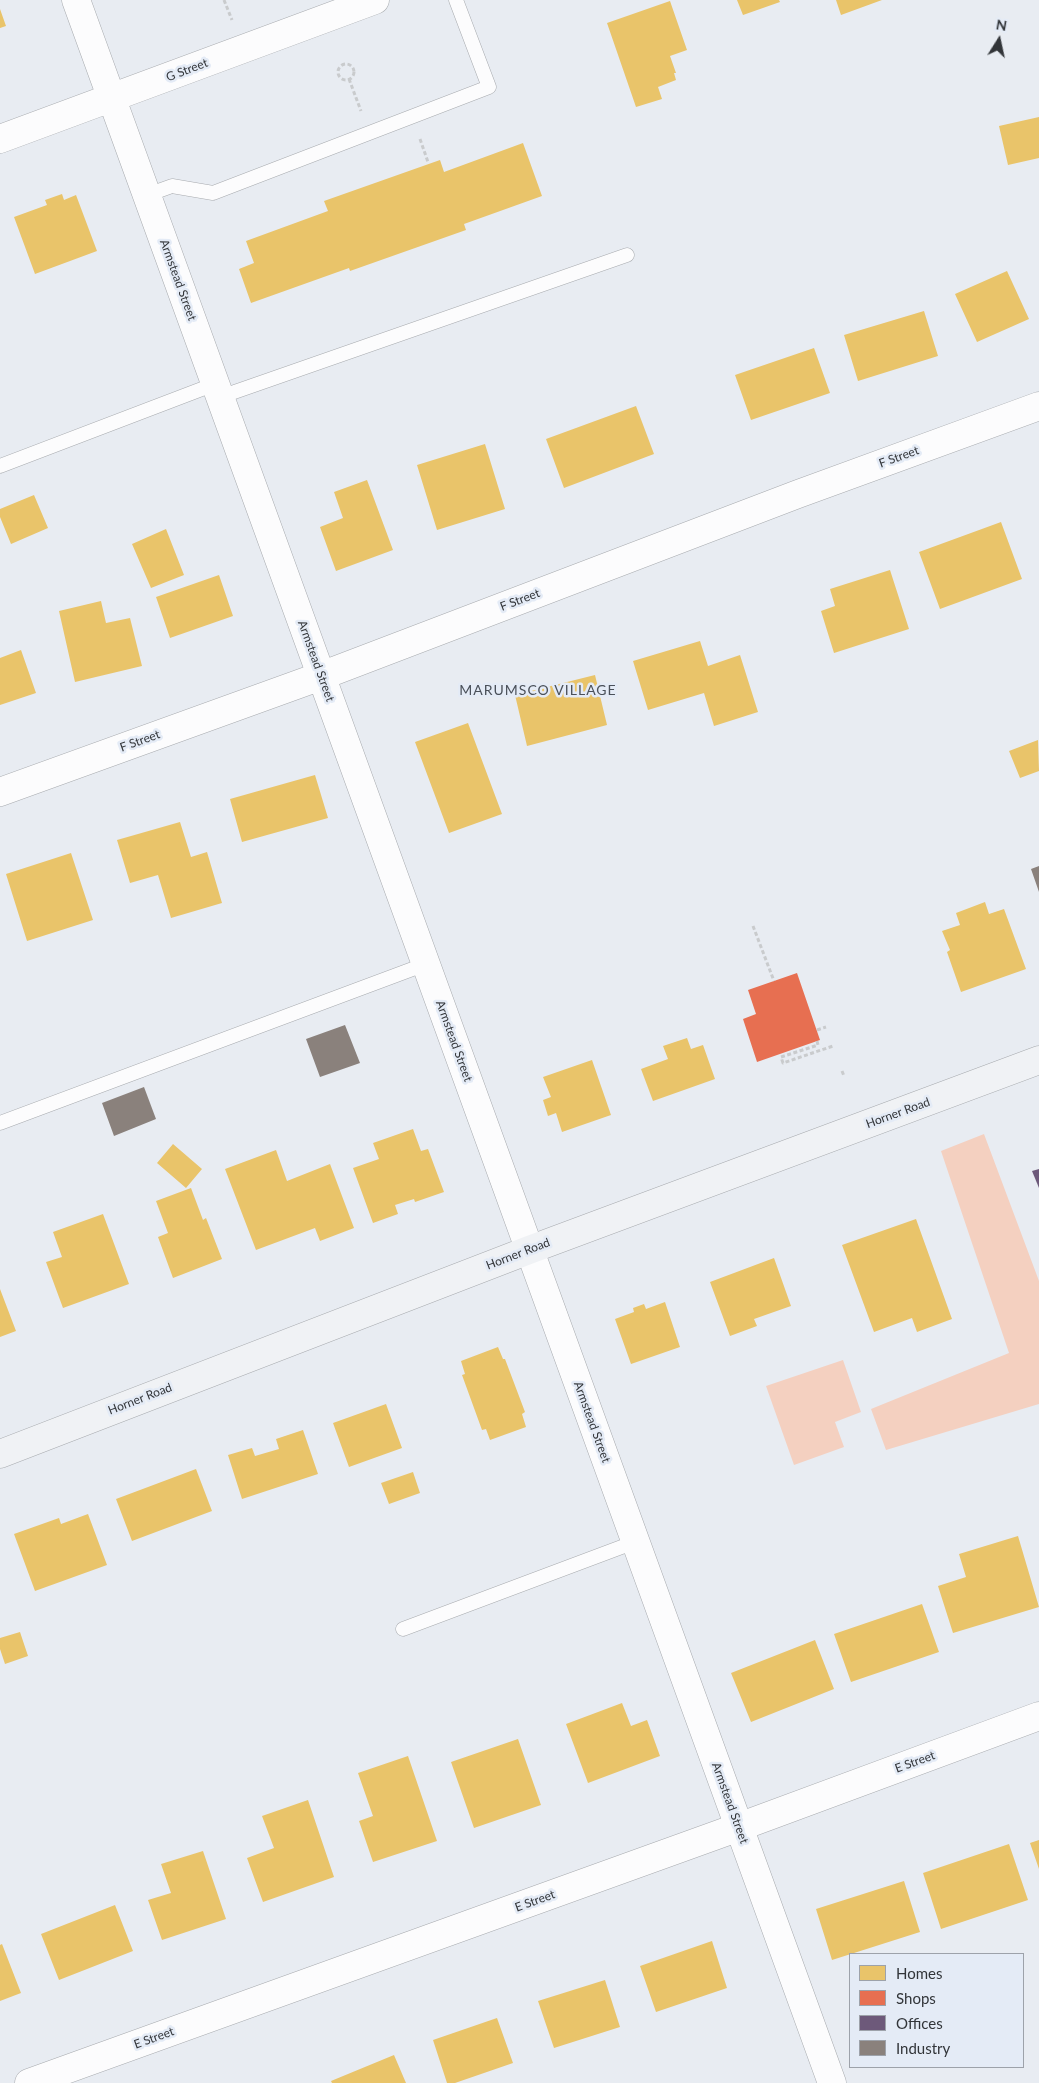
<!DOCTYPE html>
<style>
body{margin:0}
#map{position:relative;width:1039px;height:2083px;overflow:hidden;background:#e8ecf2;font-family:Lato,sans-serif}
canvas{display:block}
.legend{position:absolute;left:849px;top:1953px;width:175px;height:115px;box-sizing:border-box;background:#e4ebf6;border:1px solid #9da2aa;margin:0;padding:6px 9px;list-style:none;font-size:15px;color:#323539}
.legend li{display:flex;align-items:center;gap:10px;height:25px}
.legend b{width:25px;border:1px solid #9da2aa}
.north{position:absolute;left:974px;top:15px;width:50px;height:50px;-webkit-text-stroke:4px #e4ebf6;paint-order:stroke;rotate:10deg;font-size:14px;font-weight:700;line-height:20px;text-align:center;color:#323539}
.north::after{content:'';display:block;margin:auto;width:18px;height:22px;background:#323539;clip-path:polygon(50% 0,100% 100%,50% 72%,0 100%)}
</style>
<div id="map">
<canvas width="1039" height="2083"></canvas>
<ul class="legend">
<li><b style="height:14px;background:#e9c46a"></b>Homes</li>
<li><b style="height:14px;background:#e76f51"></b>Shops</li>
<li><b style="height:14px;background:#6d597a"></b>Offices</li>
<li><b style="height:14px;background:#8a817c"></b>Industry</li>
</ul>
<div class="north">N</div>
</div>
<script>
const context = document.querySelector('canvas').getContext('2d');
context.lineJoin = 'round';
function fill(path, color) {
  context.fillStyle = color;
  context.fill(path, 'evenodd');
}
function shape(rows) {
  const path = new Path2D();
  for (const r of rows) {
    if (r.length === 3) {
      path.moveTo(r[0] + r[2], r[1]);
      path.arc(r[0], r[1], r[2], 0, 2 * Math.PI);
      continue;
    }
    path.moveTo(r[0], r[1]);
    for (let i = 2; i < r.length; i += 2) path.lineTo(r[i], r[i + 1]);
  }
  return path;
}
function strokePath(path, color, width, dash) {
  context.strokeStyle = color;
  context.lineWidth = width;
  context.lineCap = dash ? 'butt' : 'round';
  context.setLineDash(dash || []);
  context.stroke(path);
}
function write(font, color, halo, rows, align = 'center') {
  context.font = font + ' Lato,sans-serif';
  context.lineWidth = 5;
  context.setLineDash([]);
  context.textBaseline = 'middle';
  context.strokeStyle = halo;
  context.fillStyle = color;
  for (const [text, x, y, turn = 0] of rows) {
    context.save();
    context.translate(x, y);
    context.rotate((+turn || 0) * Math.PI / 180);
    context.textAlign = isNaN(turn) ? turn : align;
    if (halo) context.strokeText(text, 0, 0);
    context.fillText(text, 0, 0);
    context.restore();
  }
}
const green = shape([
 [984,1134,1039,1281,1039,1404,886,1450,871,1409,1009,1353,941,1151],
 [843,1360,861,1412,835,1422,844,1447,794,1465,766,1386]
]);
const homes = shape([
 [737,0,779,0,780,2,743,15],
 [836,0,882,0,841,15],
 [670,1,687,50,670,56,676,73,674,73,676,80,658,87,662,99,636,107,607,23],
 [0,9,6,26,0,28],
 [1039,117,1039,158,1008,165,999,126],
 [523,143,542,196,464,224,466,230,350,271,349,268,251,303,239,269,254,263,246,241,328,211,324,201,440,160,444,172],
 [62,194,64,200,76,195,97,251,35,274,14,217,47,205,45,200],
 [1007,271,1029,319,977,342,955,294],
 [924,311,938,356,858,381,844,335],
 [814,348,830,393,751,420,735,375],
 [636,406,654,454,564,488,546,439],
 [485,444,505,509,437,530,417,465],
 [367,480,393,550,336,571,320,527,343,518,334,492],
 [34,495,48,528,11,544,0,517,0,509],
 [1001,522,1022,579,940,609,919,552],
 [166,529,184,575,151,588,132,544],
 [890,570,909,629,834,653,821,611,835,606,830,589],
 [219,575,233,616,170,638,156,597],
 [101,601,106,623,130,618,142,666,75,682,59,611],
 [700,641,708,666,740,655,758,712,714,726,704,693,648,710,633,661],
 [21,650,36,693,0,705,0,658],
 [595,675,607,725,527,746,515,695],
 [468,723,502,814,449,833,415,742],
 [1038,740,1039,771,1020,778,1009,751],
 [315,775,328,818,242,842,230,799],
 [180,822,191,857,207,852,222,903,171,918,158,875,130,883,117,840],
 [71,853,93,920,27,941,6,874],
 [985,902,989,914,1004,909,1026,969,961,992,947,952,950,950,942,931,960,925,956,913],
 [687,1038,691,1049,703,1045,715,1079,653,1101,641,1069,668,1059,663,1046],
 [592,1060,611,1115,562,1132,556,1113,548,1116,543,1100,551,1097,543,1077],
 [413,1129,421,1151,428,1149,444,1192,415,1202,414,1199,395,1205,398,1214,373,1223,353,1168,379,1159,373,1143],
 [173,1144,202,1169,186,1188,157,1163],
 [276,1150,287,1181,330,1164,354,1228,320,1241,315,1228,256,1250,225,1169],
 [191,1188,203,1220,206,1218,222,1259,173,1278,158,1237,168,1233,156,1201],
 [103,1214,129,1284,63,1308,46,1262,62,1257,53,1232],
 [916,1219,952,1319,917,1332,912,1318,874,1332,842,1245],
 [774,1258,791,1306,754,1319,757,1326,730,1336,710,1282],
 [0,1289,16,1331,0,1337],
 [665,1302,680,1347,631,1364,615,1319,634,1312,633,1308,644,1304,646,1309],
 [498,1347,503,1359,505,1359,525,1412,522,1414,526,1427,490,1440,486,1429,482,1430,462,1375,465,1374,461,1361],
 [386,1404,402,1448,349,1467,333,1423],
 [303,1430,318,1474,242,1499,228,1455,252,1448,255,1456,279,1449,276,1439],
 [196,1469,212,1511,132,1541,116,1499],
 [413,1472,420,1493,389,1504,381,1483],
 [88,1514,107,1565,35,1591,14,1534,59,1518,61,1524],
 [1018,1536,1039,1607,953,1633,938,1586,966,1577,959,1554],
 [922,1604,939,1652,851,1682,834,1634],
 [20,1632,28,1656,5,1664,0,1649,0,1638],
 [815,1640,834,1689,751,1722,731,1673],
 [622,1703,631,1726,647,1720,660,1756,588,1783,566,1724],
 [518,1739,541,1805,474,1828,451,1762],
 [408,1756,437,1841,373,1862,359,1821,373,1816,358,1773],
 [308,1800,334,1877,263,1902,247,1858,274,1848,262,1816],
 [1039,1840,1039,1869,1030,1843],
 [1009,1844,1028,1900,941,1929,923,1873],
 [203,1851,226,1919,162,1940,148,1900,171,1893,161,1864],
 [904,1881,920,1932,832,1960,816,1909],
 [115,1905,133,1951,59,1980,41,1934],
 [712,1941,727,1988,656,2012,640,1966],
 [2,1944,21,1993,0,2001,0,1945],
 [605,1980,620,2027,554,2048,538,2001],
 [497,2018,513,2063,455,2083,447,2083,433,2040],
 [394,2055,406,2083,332,2083,331,2081]
]);
const shops = shape([
 [797,973,820,1040,757,1062,743,1019,756,1014,748,990]
]);
const offices = shape([
 [1039,1169,1039,1188,1032,1171]
]);
const industry = shape([
 [1039,866,1039,892,1031,869],
 [345,1025,360,1063,320,1077,306,1039],
 [144,1087,156,1119,114,1136,102,1103]
]);
const path = shape([
 [224,0,232,20],
 [346,72,8],
 [349,79,361,111],
 [420,139,428,162],
 [753,926,774,981],
 [817,1030,826,1027],
 [817,1041,818,1045,781,1057,783,1063,833,1046],
 [842,1071,844,1076]
]);
const lane = shape([
 [147,195,172,186,213,193,489,87,456,0],
 [220,397,627,255],
 [0,466,215,384],
 [0,1123,426,964],
 [403,1629,635,1542]
]);
const street = shape([
 [76,0,832,2083],
 [0,139,375,0],
 [0,792,321,676,798,494,1039,406],
 [29,2083,739,1827,1039,1716]
]);
const secondary = shape([
 [0,1454,529,1250,1039,1060]
]);
const streetNames = [
 ["G Street",187,70,-21],
 ["Armstead Street",178,280,70],
 ["F Street",899,457,-20],
 ["F Street",520,600,-21],
 ["Armstead Street",316,661,70],
 ["F Street",140,741,-20],
 ["Armstead Street",454,1041,70],
 ["Horner Road",898,1113,-20],
 ["Horner Road",518,1254,-21],
 ["Horner Road",140,1399,-21],
 ["Armstead Street",592,1422,70],
 ["E Street",915,1762,-20],
 ["Armstead Street",730,1803,70],
 ["E Street",535,1901,-20],
 ["E Street",154,2038,-20]
];
const neighbourhoodNames = [
 ["MARUMSCO VILLAGE",538,690]
];
fill(green, '#f4d0c0');
fill(homes, '#e9c46a');
fill(shops, '#e76f51');
fill(offices, '#6d597a');
fill(industry, '#8a817c');
strokePath(lane, '#a7aaae', 15);
strokePath(street, '#a7aaae', 29);
strokePath(secondary, '#a7aaae', 29);
strokePath(path, '#c9cbcd', 3, [4, 2.5]);
strokePath(lane, '#fcfcfd', 14);
strokePath(street, '#fcfcfd', 28);
strokePath(secondary, '#f0f2f5', 28);
write('12px', '#323539', '#e4ebf6', streetNames);
context.letterSpacing = '1px';
write('14px', '#4a5059', '#e4ebf6', neighbourhoodNames);
context.letterSpacing = '0px';
</script>
